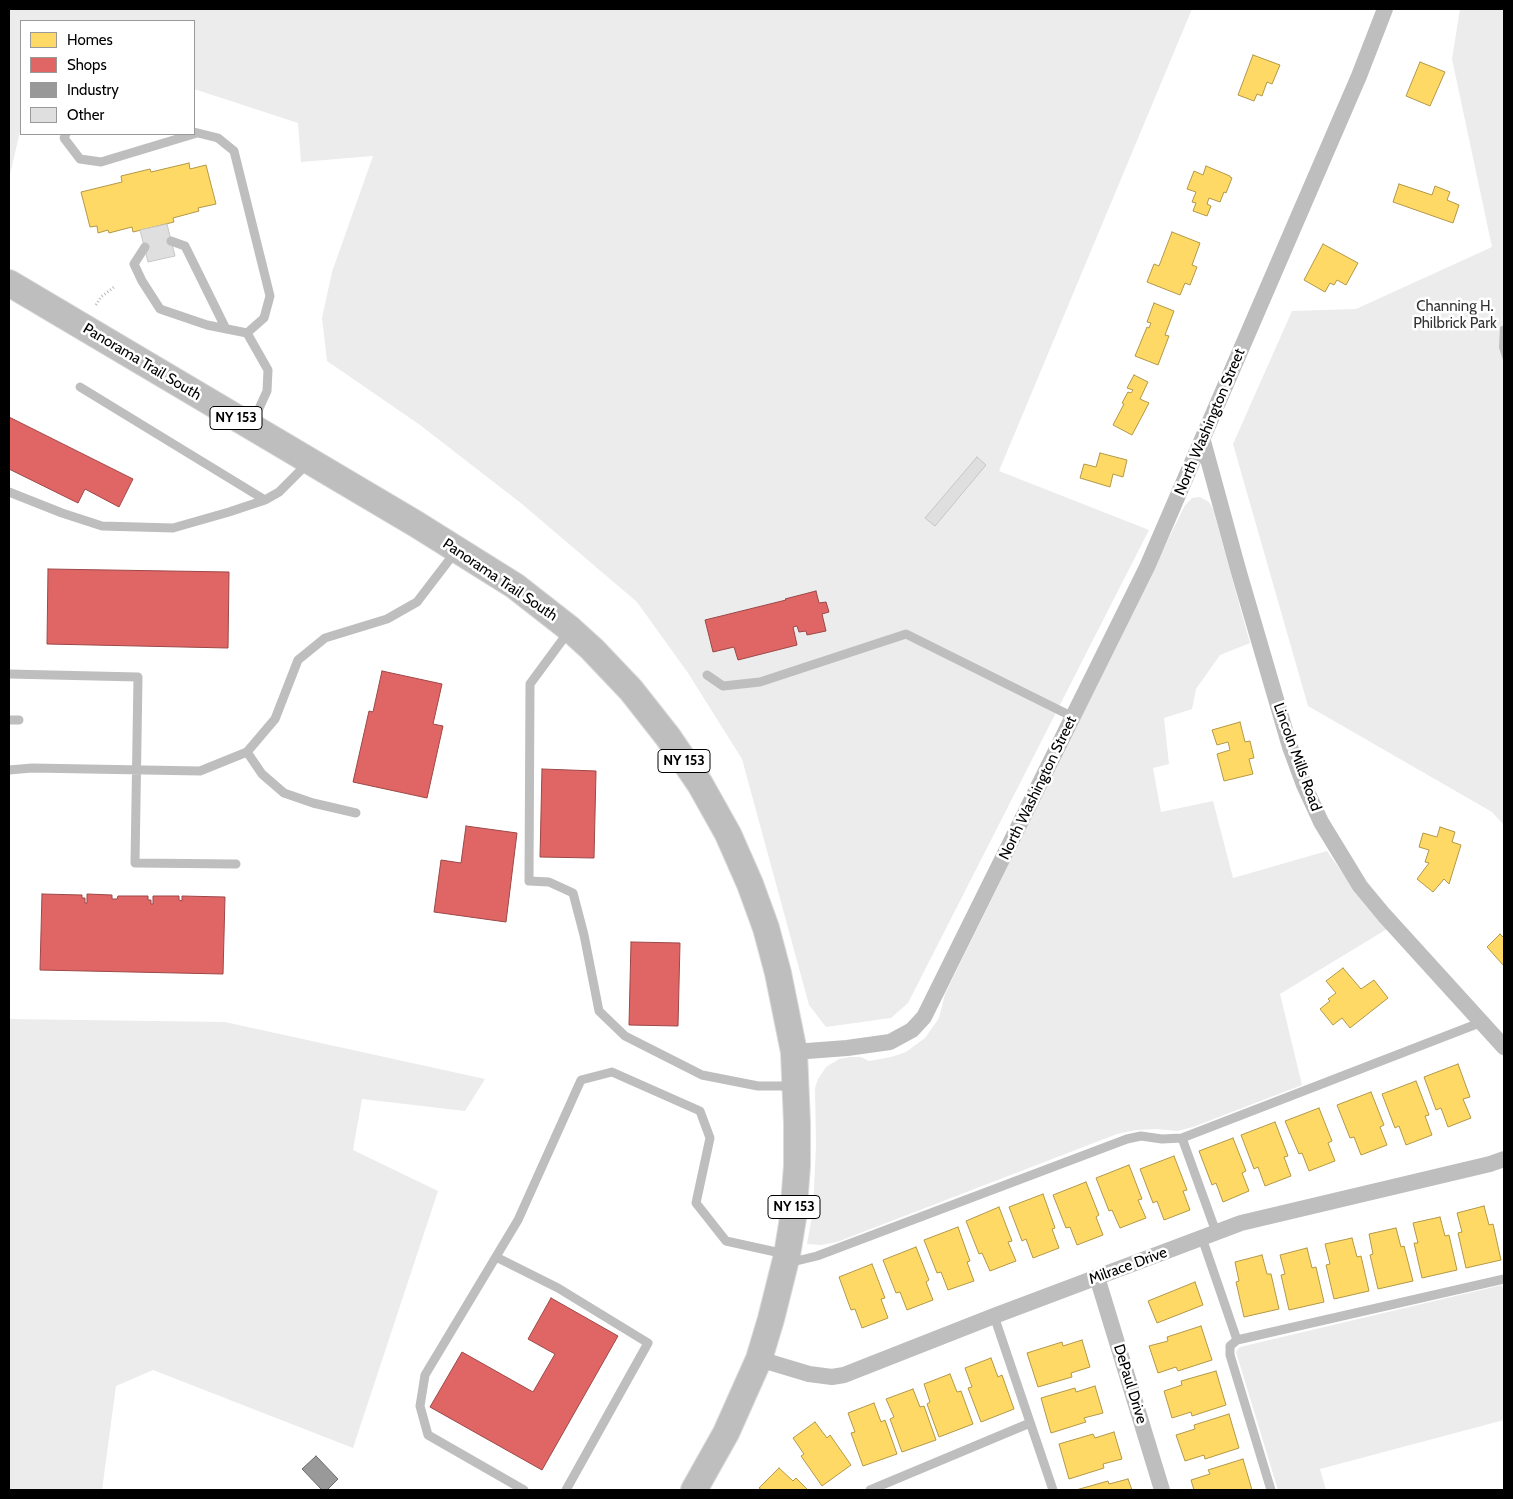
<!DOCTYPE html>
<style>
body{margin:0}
#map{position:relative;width:1513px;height:1499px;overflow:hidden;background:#fff;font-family:Cabin,sans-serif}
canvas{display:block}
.frame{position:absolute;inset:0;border:10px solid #000;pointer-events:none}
.legend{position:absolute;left:20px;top:20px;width:175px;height:115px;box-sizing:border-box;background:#fff;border:1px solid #999;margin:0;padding:6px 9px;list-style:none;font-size:15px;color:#000}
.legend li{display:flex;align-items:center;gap:10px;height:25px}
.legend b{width:25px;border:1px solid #999}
</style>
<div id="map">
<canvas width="1513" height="1499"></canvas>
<div class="frame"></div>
<ul class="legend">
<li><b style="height:14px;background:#ffd966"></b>Homes</li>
<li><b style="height:14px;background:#e06666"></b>Shops</li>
<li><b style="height:14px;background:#999"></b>Industry</li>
<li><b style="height:14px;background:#dfdfdf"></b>Other</li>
</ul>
</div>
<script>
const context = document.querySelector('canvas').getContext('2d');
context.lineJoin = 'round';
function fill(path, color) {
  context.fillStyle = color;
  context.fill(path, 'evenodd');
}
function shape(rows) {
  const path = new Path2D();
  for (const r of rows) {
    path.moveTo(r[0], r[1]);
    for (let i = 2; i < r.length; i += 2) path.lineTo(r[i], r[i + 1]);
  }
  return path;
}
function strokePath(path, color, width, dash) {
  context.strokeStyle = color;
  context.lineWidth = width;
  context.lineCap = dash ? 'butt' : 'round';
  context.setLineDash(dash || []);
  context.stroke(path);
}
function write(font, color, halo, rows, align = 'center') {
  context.font = font + ' Cabin,sans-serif';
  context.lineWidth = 5;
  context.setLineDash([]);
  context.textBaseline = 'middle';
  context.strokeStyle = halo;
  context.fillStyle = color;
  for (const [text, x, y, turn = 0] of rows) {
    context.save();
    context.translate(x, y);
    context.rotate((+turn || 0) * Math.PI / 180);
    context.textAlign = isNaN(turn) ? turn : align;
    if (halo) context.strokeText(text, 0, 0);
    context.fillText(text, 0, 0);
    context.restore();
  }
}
const green = shape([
 [9,9,1192,9,999,471,1149,530,908,1003,891,1018,826,1027,809,1005,742,759,688,673,637,602,522,504,420,425,327,361,322,318,332,272,373,156,301,162,298,123,194,89,194,21,21,21,21,127,9,179],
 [1460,9,1504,9,1504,825,1492,812,1308,706,1233,444,1292,311,1356,309,1492,247,1452,59],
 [1200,497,1209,502,1213,509,1250,643,1220,655,1196,689,1192,709,1164,718,1169,764,1153,768,1161,812,1213,801,1233,878,1327,851,1346,878,1387,929,1280,994,1302,1085,1193,1127,1177,1131,1157,1129,1136,1130,1117,1134,837,1242,821,1245,807,1244,813,1210,816,1146,815,1088,818,1079,826,1067,839,1059,850,1057,861,1057,869,1061,891,1057,906,1052,925,1038,939,1018,945,994,1185,505,1192,498],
 [9,1019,225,1022,485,1079,465,1111,362,1099,353,1150,438,1191,353,1448,153,1370,116,1386,102,1490,9,1490],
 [1502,1285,1504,1293,1504,1420,1320,1469,1326,1490,1278,1490,1236,1352,1240,1347]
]);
const water = shape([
 [1504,325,1504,363,1499,348,1500,327]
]);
const homes = shape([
 [1253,55,1280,65,1272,84,1267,82,1262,96,1257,94,1254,101,1238,95,1253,55],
 [1420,62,1445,72,1430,106,1406,96,1420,62],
 [189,163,190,169,206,165,216,204,198,208,199,211,173,218,174,222,133,232,132,227,109,233,108,230,98,233,97,226,90,227,81,192,122,182,121,176,150,169,151,172,189,163],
 [1206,166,1230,176,1230,177,1232,178,1226,193,1224,192,1220,202,1209,198,1207,204,1211,206,1207,216,1193,211,1196,203,1192,202,1196,192,1187,189,1194,171,1203,175,1206,166],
 [1399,184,1432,195,1435,186,1450,192,1447,200,1459,205,1453,223,1393,202,1399,184],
 [1172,232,1200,243,1192,265,1197,267,1190,285,1185,283,1180,295,1147,282,1154,264,1159,266,1172,232],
 [1323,244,1358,263,1346,285,1337,280,1334,285,1330,283,1325,292,1304,280,1323,244],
 [1154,303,1174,311,1165,335,1169,336,1158,365,1135,356,1147,327,1149,328,1151,323,1147,322,1154,303],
 [1134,375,1148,382,1140,399,1149,403,1132,435,1113,425,1124,404,1122,403,1128,392,1131,393,1133,390,1127,388,1134,375],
 [1100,453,1127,460,1123,477,1113,474,1110,487,1080,478,1084,464,1096,467,1100,453],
 [1240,722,1245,742,1250,741,1254,758,1249,759,1253,774,1224,781,1217,754,1230,750,1228,742,1217,745,1212,730,1240,722],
 [1440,827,1455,832,1452,842,1461,845,1449,884,1444,879,1433,892,1417,879,1429,863,1425,862,1429,850,1419,847,1423,833,1437,837,1440,827],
 [1500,934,1504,938,1504,966,1487,947,1500,934],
 [1343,968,1361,989,1374,980,1388,998,1350,1028,1342,1018,1333,1025,1320,1009,1330,1001,1328,999,1336,993,1326,981,1343,968],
 [1458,1064,1470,1097,1463,1099,1471,1118,1448,1127,1441,1108,1436,1110,1424,1077,1458,1064],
 [1416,1081,1429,1115,1425,1116,1432,1135,1406,1145,1399,1126,1395,1128,1382,1094,1416,1081],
 [1371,1092,1384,1125,1380,1127,1387,1145,1361,1155,1354,1137,1350,1138,1337,1105,1371,1092],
 [1319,1108,1332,1141,1328,1143,1335,1161,1309,1171,1302,1153,1299,1154,1285,1121,1319,1108],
 [1275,1122,1288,1156,1284,1157,1291,1176,1265,1186,1258,1167,1254,1169,1241,1135,1275,1122],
 [1233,1138,1246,1171,1242,1173,1249,1191,1223,1202,1216,1183,1212,1185,1199,1151,1233,1138],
 [1174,1156,1187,1190,1183,1191,1190,1210,1164,1220,1157,1201,1153,1203,1140,1169,1174,1156],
 [1129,1165,1142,1199,1138,1200,1146,1218,1120,1228,1112,1210,1109,1211,1096,1178,1129,1165],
 [1086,1182,1099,1215,1096,1217,1103,1235,1077,1245,1070,1227,1066,1228,1053,1195,1086,1182],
 [1043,1194,1055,1228,1052,1229,1059,1248,1033,1258,1026,1239,1022,1241,1009,1207,1043,1194],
 [1484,1206,1489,1225,1493,1224,1501,1260,1466,1268,1458,1233,1462,1232,1457,1213,1484,1206],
 [999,1207,1012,1241,1008,1242,1016,1261,990,1271,982,1253,979,1254,966,1221,999,1207],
 [1440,1217,1445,1236,1449,1235,1457,1270,1422,1278,1414,1243,1418,1243,1413,1223,1440,1217],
 [958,1227,970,1261,967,1262,974,1281,948,1290,941,1272,937,1273,924,1240,958,1227],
 [1396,1228,1401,1247,1404,1246,1413,1281,1378,1289,1370,1255,1373,1254,1369,1234,1396,1228],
 [1352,1238,1357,1257,1361,1256,1369,1291,1334,1299,1326,1265,1330,1264,1325,1244,1352,1238],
 [916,1247,929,1280,926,1282,933,1300,907,1310,900,1292,896,1293,883,1260,916,1247],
 [1307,1248,1312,1268,1316,1267,1324,1302,1289,1310,1281,1275,1285,1274,1280,1255,1307,1248],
 [1262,1255,1267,1274,1271,1274,1279,1309,1244,1317,1236,1282,1239,1281,1235,1262,1262,1255],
 [872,1264,885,1298,881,1299,888,1318,862,1328,855,1309,851,1310,839,1277,872,1264],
 [1195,1282,1203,1305,1157,1323,1148,1301,1195,1282],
 [1201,1326,1212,1360,1178,1371,1176,1367,1158,1373,1149,1346,1168,1341,1167,1337,1201,1326],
 [1082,1340,1090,1367,1071,1373,1072,1377,1038,1387,1027,1353,1062,1342,1063,1346,1082,1340],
 [991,1358,998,1377,1002,1375,1014,1409,981,1422,968,1388,972,1387,965,1368,991,1358],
 [1216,1371,1226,1405,1192,1416,1191,1412,1172,1418,1164,1391,1182,1385,1181,1381,1216,1371],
 [950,1374,957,1392,961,1391,973,1424,939,1437,927,1404,930,1402,924,1384,950,1374],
 [1095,1386,1103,1413,1084,1418,1086,1422,1051,1433,1041,1398,1075,1388,1076,1392,1095,1386],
 [913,1389,920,1407,924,1406,936,1440,902,1452,890,1419,894,1417,886,1399,913,1389],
 [874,1403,881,1422,885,1420,897,1454,863,1466,851,1433,855,1432,848,1413,874,1403],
 [1229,1414,1239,1448,1205,1459,1204,1455,1185,1461,1176,1435,1195,1429,1194,1425,1229,1414],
 [815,1422,827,1438,830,1435,851,1465,822,1486,801,1456,804,1454,793,1438,815,1422],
 [1114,1432,1122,1459,1103,1464,1104,1468,1069,1479,1059,1444,1093,1434,1095,1438,1114,1432],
 [1243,1459,1252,1490,1194,1490,1191,1480,1210,1474,1208,1470,1243,1459],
 [779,1468,793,1481,796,1478,808,1490,762,1490,759,1488,779,1468],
 [1128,1479,1132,1490,1076,1490,1108,1481,1109,1484,1128,1479]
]);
const shops = shape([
 [9,417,133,479,119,507,85,489,78,503,9,469,9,417],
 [48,569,229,572,228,648,47,644,48,569],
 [816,591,819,603,826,602,829,612,822,614,826,631,807,635,806,631,799,632,797,626,793,627,797,645,738,660,734,647,713,652,705,620,786,600,785,599,816,591],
 [382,671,442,684,433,724,443,726,427,798,353,782,369,711,373,712,382,671],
 [542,769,596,771,594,858,540,857,542,769],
 [466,826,517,833,506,922,434,912,441,860,461,863,466,826],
 [42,894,82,895,82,898,85,898,85,903,87,903,87,894,112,895,112,899,117,899,118,896,148,896,148,900,151,900,151,904,153,904,153,896,179,896,179,900,182,901,182,896,225,897,223,974,40,970,42,894],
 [631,942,680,943,678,1026,629,1025,631,942],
 [551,1298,618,1336,542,1470,430,1407,462,1352,533,1392,555,1354,528,1339,551,1298]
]);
const industry = shape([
 [316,1456,338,1479,327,1490,322,1490,302,1469,316,1456]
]);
const building = shape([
 [167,224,175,256,148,262,140,230,167,224],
 [977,457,986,465,935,526,925,518,977,457]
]);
const path = shape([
 [96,305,101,297,114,287]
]);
const service = shape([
 [194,132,218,138,234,151,270,296,264,318,247,333],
 [66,134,64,138,80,159,101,162,197,133],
 [171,241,185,246,226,329],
 [145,247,134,264,142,281,160,309,207,325,247,333,268,370,267,391,252,424],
 [80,387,265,500],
 [9,492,62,513,102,526,173,528,229,512,265,500,279,492,308,463],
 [569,631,530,684,529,881,549,882,573,893,584,935,599,1011,625,1036,702,1075,758,1086,794,1086],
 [9,674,138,677,135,863,236,864],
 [707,675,723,686,760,682,906,634,1073,717],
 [9,720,19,720],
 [247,752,262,774,284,793,313,803,356,813],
 [9,770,32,768,200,771,247,752,275,719,298,660,325,638,387,619,417,602,456,551],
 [1182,1138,1216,1232],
 [1202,1238,1237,1340],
 [496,1257,558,1288,648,1343,566,1490],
 [788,1263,817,1256,1127,1139,1141,1136,1162,1139,1182,1138,1482,1022],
 [994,1316,1053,1490],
 [524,1490,428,1435,420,1406,425,1375,518,1220,581,1080,612,1072,700,1111,710,1138,696,1203,726,1241,785,1254],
 [870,1490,1030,1423],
 [1271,1490,1230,1355,1230,1346,1237,1340,1504,1279]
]);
const minor = shape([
 [1203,441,1238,569,1290,747,1304,785,1321,822,1360,886,1384,915,1504,1047],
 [794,1052,847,1048,890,1042,912,1030,924,1017,1147,567,1359,76,1385,9],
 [1097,1277,1162,1490],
 [759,1359,809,1374,832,1377,844,1375,994,1316,1241,1223,1490,1164,1504,1159]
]);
const primary = shape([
 [9,283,416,524,515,586,570,629,592,649,631,690,668,737,700,784,728,834,750,884,766,928,778,973,794,1052,797,1123,797,1166,793,1218,787,1255,771,1319,759,1359,726,1433,694,1490]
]);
const shields = [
 [236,418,52],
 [684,761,52],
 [794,1207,52]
];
const shieldNames = [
 ["NY 153",236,418],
 ["NY 153",684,761],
 ["NY 153",794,1207]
];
const parkNames = [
 ["Channing H.",1455,307],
 ["Philbrick Park",1455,324]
];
const streetNames = [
 ["Panorama Trail South",142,362,31],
 ["North Washington Street",1210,422,-67],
 ["Panorama Trail South",500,580,34],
 ["Lincoln Mills Road",1297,757,70],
 ["North Washington Street",1038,788,-64],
 ["Milrace Drive",1128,1266,-20],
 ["DePaul Drive",1130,1384,73]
];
fill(green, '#ececec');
fill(water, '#bfbfbf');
fill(homes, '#ffd966');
strokePath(homes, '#b29847', 1);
fill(shops, '#e06666');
strokePath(shops, '#9d4747', 1);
fill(industry, '#999');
strokePath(industry, '#6b6b6b', 1);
fill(building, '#dfdfdf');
strokePath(building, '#c7c7c7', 1);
strokePath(primary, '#dbdbdb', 28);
strokePath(path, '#b9b9b9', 3, [1, 2.5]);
strokePath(service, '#bebebe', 9);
strokePath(minor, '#bebebe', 16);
strokePath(primary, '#bebebe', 26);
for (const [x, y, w] of shields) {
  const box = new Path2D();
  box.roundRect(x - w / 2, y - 11.5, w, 23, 4);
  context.fillStyle = '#fff';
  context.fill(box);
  strokePath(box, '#000', 1);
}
write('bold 14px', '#000', null, shieldNames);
write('15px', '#333', '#fff', parkNames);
write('15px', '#000', '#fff', streetNames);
</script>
